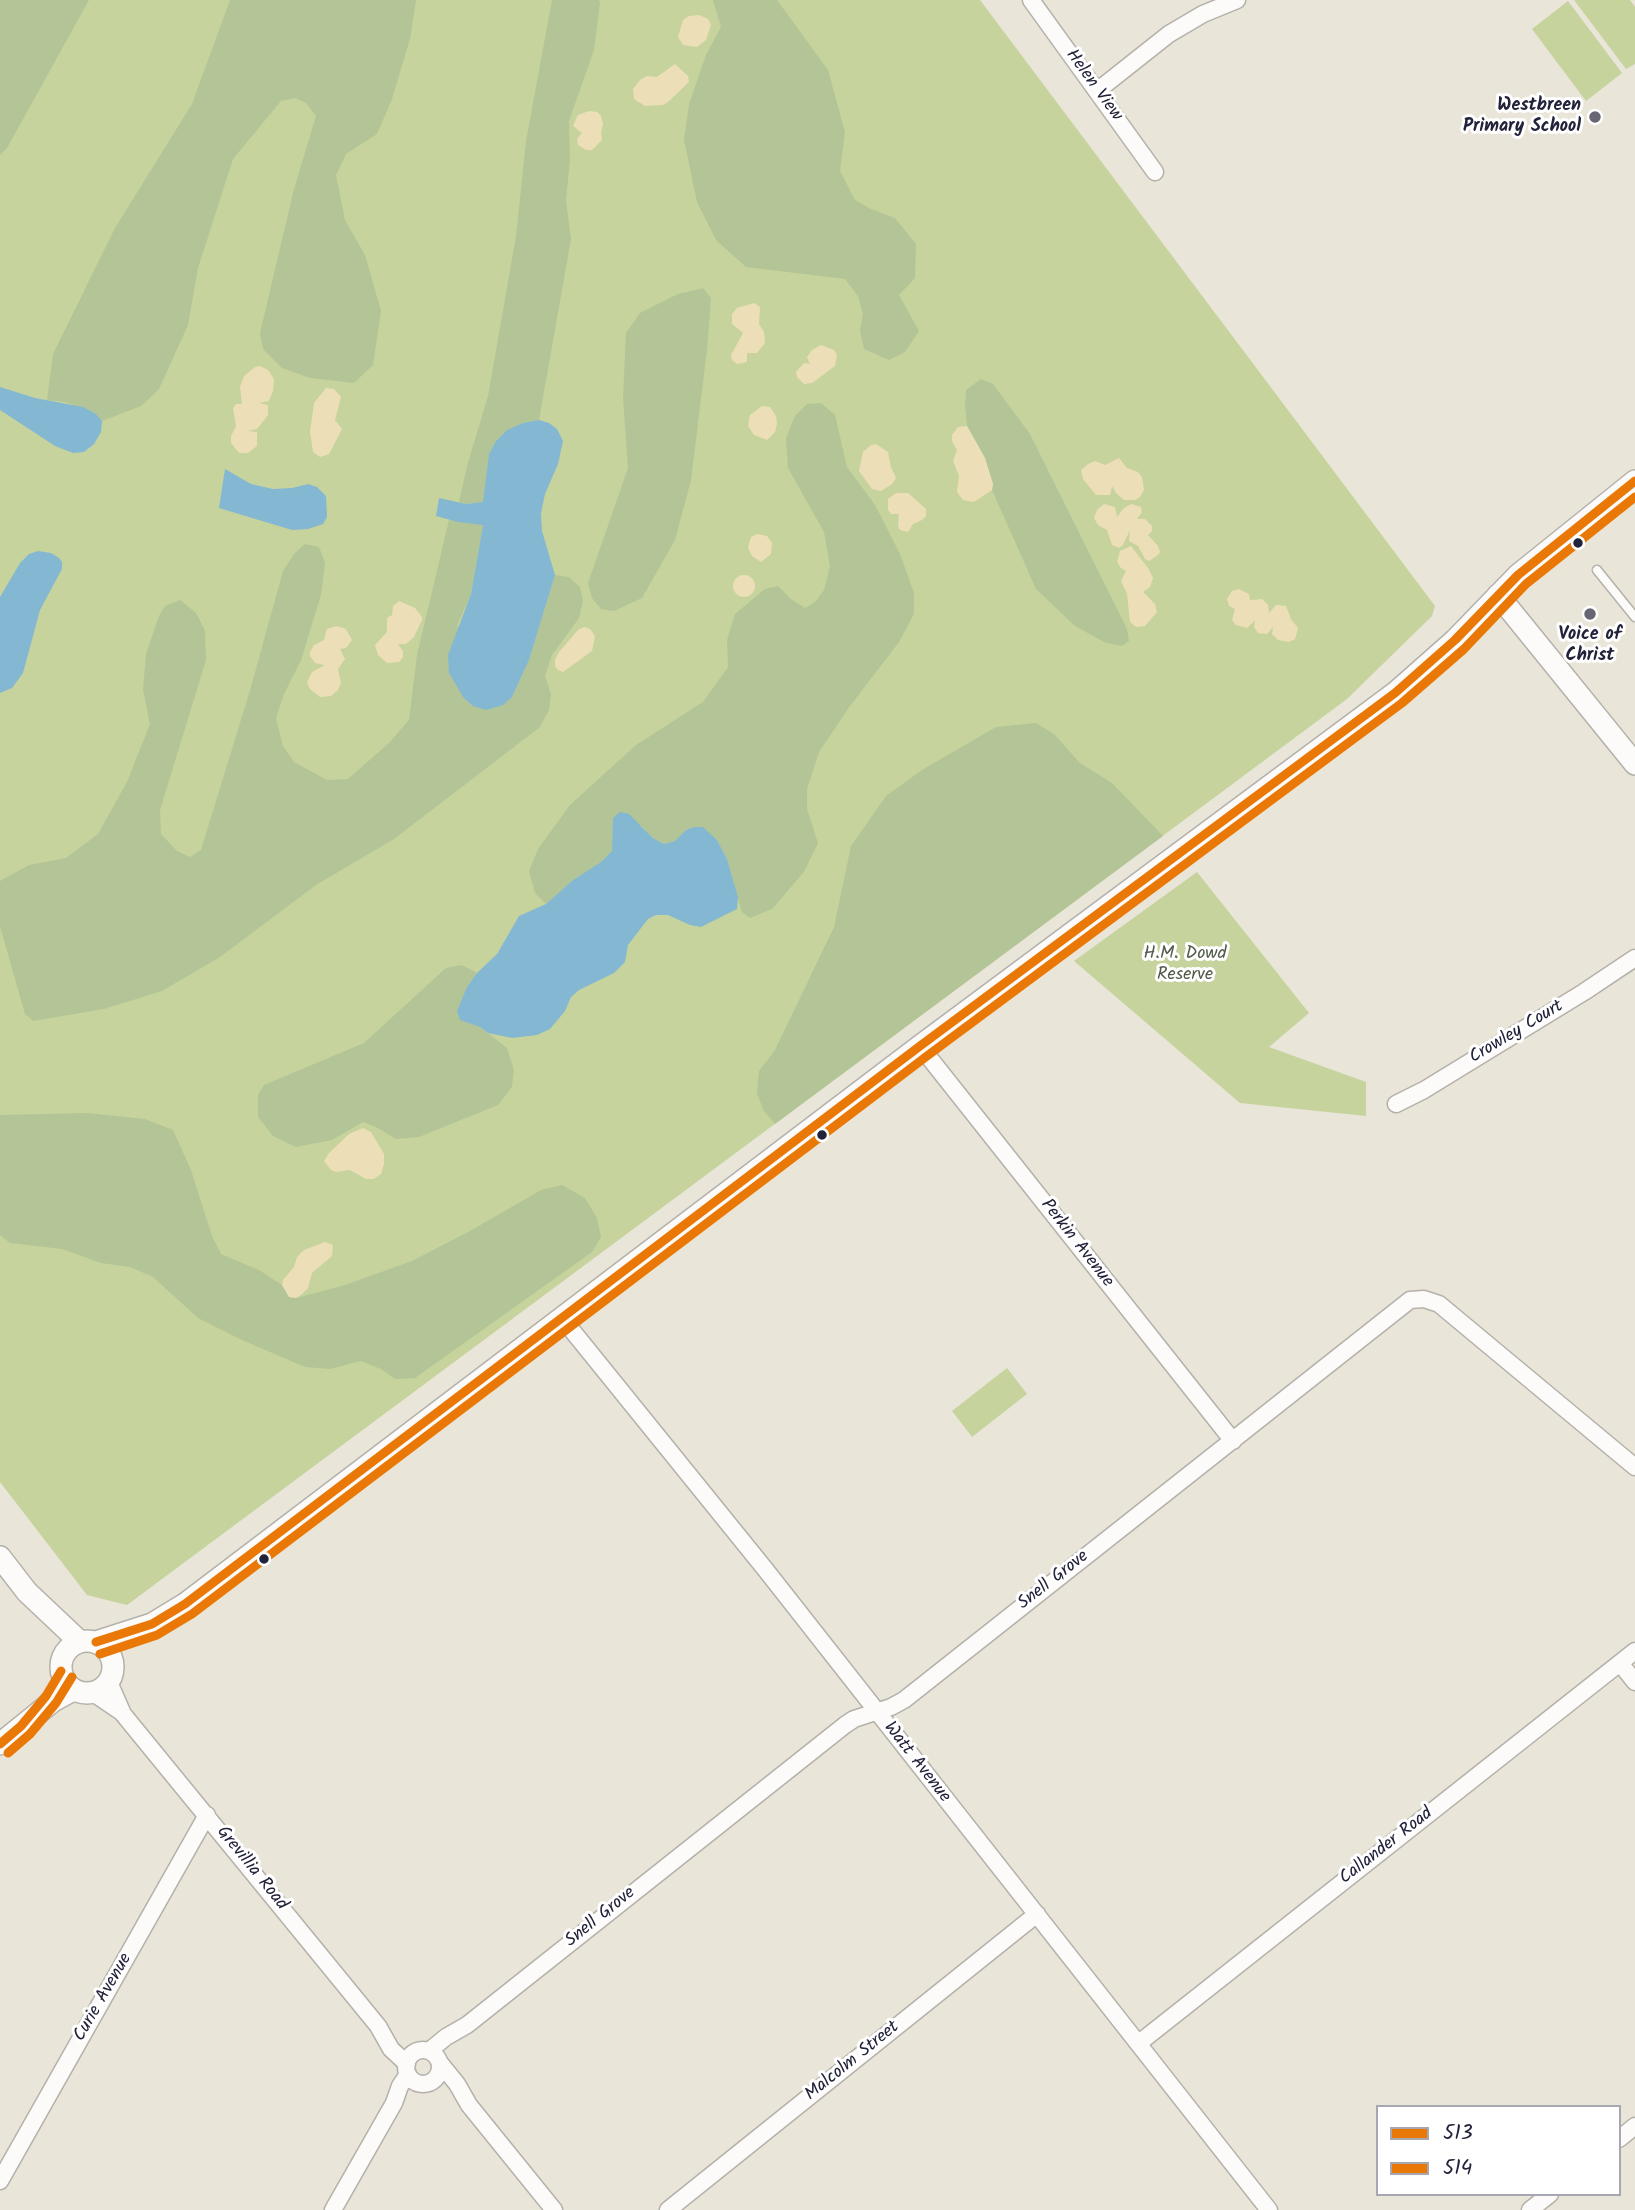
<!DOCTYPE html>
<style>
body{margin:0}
#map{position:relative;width:1635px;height:2210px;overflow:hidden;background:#e9e5d8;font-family:Kalam,sans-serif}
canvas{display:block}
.legend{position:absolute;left:1376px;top:2105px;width:245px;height:91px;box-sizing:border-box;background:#fff;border:2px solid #a7a7b1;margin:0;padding:9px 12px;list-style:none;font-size:21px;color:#22223b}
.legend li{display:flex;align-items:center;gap:14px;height:35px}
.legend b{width:35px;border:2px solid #a7a7b1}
</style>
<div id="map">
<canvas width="1635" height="2210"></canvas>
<ul class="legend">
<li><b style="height:9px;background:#e97806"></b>513</li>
<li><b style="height:9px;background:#e97806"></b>514</li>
</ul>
</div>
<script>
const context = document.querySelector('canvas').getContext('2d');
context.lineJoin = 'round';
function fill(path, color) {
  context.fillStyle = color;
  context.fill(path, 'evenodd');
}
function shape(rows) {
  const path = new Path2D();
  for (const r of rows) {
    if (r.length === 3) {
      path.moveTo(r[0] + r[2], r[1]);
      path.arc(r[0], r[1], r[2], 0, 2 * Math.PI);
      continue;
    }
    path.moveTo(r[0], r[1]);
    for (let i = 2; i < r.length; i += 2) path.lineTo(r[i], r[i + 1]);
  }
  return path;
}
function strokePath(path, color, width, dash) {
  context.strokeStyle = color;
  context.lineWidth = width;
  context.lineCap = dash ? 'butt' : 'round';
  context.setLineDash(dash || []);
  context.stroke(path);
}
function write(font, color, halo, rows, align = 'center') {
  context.font = font + ' Kalam,sans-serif';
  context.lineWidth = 6;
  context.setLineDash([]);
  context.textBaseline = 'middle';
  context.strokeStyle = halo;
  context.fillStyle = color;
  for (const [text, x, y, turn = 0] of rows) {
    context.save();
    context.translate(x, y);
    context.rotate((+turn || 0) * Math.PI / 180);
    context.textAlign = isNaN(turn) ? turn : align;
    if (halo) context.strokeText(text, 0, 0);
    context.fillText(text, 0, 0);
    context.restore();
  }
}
const green = shape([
 [0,0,980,0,1435,606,1432,616,1347,699,127,1605,87,1595,0,1482],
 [1574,0,1630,0,1635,7,1635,64,1626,69],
 [1568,1,1622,73,1586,101,1532,29],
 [1197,872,1309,1013,1269,1047,1366,1082,1366,1116,1240,1103,1074,961],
 [1007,1368,1027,1394,972,1437,952,1411]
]);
const forest = shape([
 [0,0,89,0,7,148,0,155],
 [230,0,416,0,410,39,392,99,377,134,346,154,336,175,345,220,365,255,381,311,373,365,354,383,310,378,282,368,263,349,260,333,294,189,316,116,306,103,295,98,281,101,233,159,198,268,188,325,159,389,141,406,102,421,96,414,65,402,47,400,53,354,115,228,192,104],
 [552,0,599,0,600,3,594,50,569,121,570,160,566,200,571,239,539,420,523,423,507,430,496,441,489,454,484,502,466,504,459,502,467,466,488,396,516,236,526,141],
 [713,0,777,0,828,70,845,132,840,171,855,200,869,208,895,218,916,244,915,278,899,295,919,331,905,352,889,360,864,349,860,331,863,314,858,296,845,279,746,267,716,240,697,202,684,140,689,104,706,55,721,27],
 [703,288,711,298,707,350,691,480,675,540,642,598,614,611,601,609,592,598,588,583,628,468,623,398,626,333,640,313,678,294],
 [981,379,993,384,1030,434,1127,629,1129,641,1122,646,1106,643,1075,626,1036,589,992,490,993,484,985,458,967,426,965,406,966,390],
 [821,403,835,415,847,467,875,505,900,554,914,593,914,614,899,642,850,706,819,752,807,789,807,809,818,843,804,872,772,909,750,918,742,912,727,859,717,840,703,828,694,827,686,830,675,841,664,844,653,838,641,825,613,829,612,851,601,862,573,880,546,904,535,893,529,871,538,849,570,805,636,745,703,702,728,667,727,640,735,614,765,589,778,586,791,599,805,608,815,602,824,590,830,566,824,532,788,468,786,438,795,416,807,404],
 [449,520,483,524,471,594,457,626,512,697,529,660,555,575,569,577,580,587,583,601,579,618,552,655,545,676,551,694,549,710,540,727,394,839,316,885,220,957,162,991,104,1009,33,1021,25,1014,0,926,0,881,29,865,66,858,98,834,127,782,150,724,143,690,146,654,159,616,165,606,180,600,196,613,205,631,206,660,160,810,161,834,177,851,190,857,201,850,251,687,283,571,294,554,305,544,319,547,325,563,321,595,301,660,284,694,276,718,283,746,294,762,327,780,348,779,389,743,409,720,417,655],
 [1036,723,1054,734,1080,763,1112,783,1163,836,775,1124,764,1111,757,1094,759,1071,775,1050,834,927,851,846,886,796,922,770,996,727],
 [462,965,477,973,467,987,458,1011,466,1022,480,1027,507,1048,514,1070,512,1087,498,1105,419,1137,396,1139,376,1127,363,1122,332,1140,296,1147,273,1136,258,1117,258,1095,264,1085,364,1043,446,968],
 [87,1113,145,1119,173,1130,191,1170,212,1236,221,1254,259,1270,282,1285,289,1297,296,1298,345,1285,412,1261,470,1231,541,1190,562,1185,585,1198,597,1218,601,1237,592,1252,415,1378,395,1379,381,1369,361,1361,330,1369,305,1367,242,1340,198,1318,153,1277,130,1267,101,1263,62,1249,10,1243,0,1235,0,1115]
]);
const sand = shape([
 [699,15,708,19,711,25,706,40,697,47,683,45,678,37,683,20,689,16],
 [675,64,688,76,689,82,668,102,663,105,645,106,634,99,633,89,640,80,647,76,657,77],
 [589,111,597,112,601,116,603,124,601,133,602,140,592,150,586,150,578,145,577,139,582,133,573,126,578,115],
 [754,303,760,307,759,324,764,332,765,343,757,353,747,353,747,362,737,364,732,360,731,355,743,333,732,324,732,314,737,308],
 [821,345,834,350,837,355,835,366,812,383,804,384,797,377,796,372,804,363,810,364,807,357,812,350],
 [260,366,268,370,274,379,273,391,269,401,259,403,268,405,268,415,257,429,248,431,257,432,257,446,248,453,239,453,231,443,231,436,236,426,233,408,236,404,242,404,240,387,244,376,255,367],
 [326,388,334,389,341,397,335,420,342,429,329,454,320,457,313,452,310,432,314,403],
 [762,406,770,407,776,416,777,424,775,432,767,440,754,435,748,426,750,415],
 [967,426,985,458,993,484,992,490,974,502,963,500,957,492,959,476,953,461,957,450,952,441,952,435,958,427],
 [876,444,888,452,891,467,896,478,892,484,881,491,872,489,859,471,863,452,871,445],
 [1119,458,1127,468,1138,472,1142,477,1144,490,1140,497,1135,500,1124,500,1116,493,1112,486,1110,495,1096,495,1083,479,1081,470,1088,464,1095,461,1105,465],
 [896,493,908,493,926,509,926,516,922,520,913,524,908,532,900,530,898,526,899,514,891,514,888,510,888,499],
 [1104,504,1115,507,1117,517,1123,509,1131,504,1141,507,1142,512,1137,519,1145,519,1152,526,1152,531,1148,535,1158,546,1160,552,1158,555,1149,561,1145,559,1138,546,1129,541,1130,530,1123,545,1119,548,1112,545,1107,530,1098,525,1094,518,1097,510],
 [757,534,767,536,772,543,771,554,761,562,752,556,748,548,751,537],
 [1131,546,1148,568,1153,578,1150,587,1143,592,1155,604,1157,612,1145,626,1136,627,1130,622,1127,594,1121,581,1126,571,1121,568,1117,562,1120,551],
 [744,586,11],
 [1239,589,1249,594,1250,600,1262,599,1268,605,1269,613,1276,605,1286,606,1291,619,1298,628,1295,639,1289,642,1278,640,1272,634,1273,627,1267,634,1258,633,1254,627,1255,620,1247,628,1236,625,1232,620,1235,609,1229,606,1227,599,1232,591],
 [399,601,415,608,422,617,422,620,414,637,406,644,398,644,403,651,403,657,399,662,387,663,378,655,375,645,387,632,387,618,392,615,393,606],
 [336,626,346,629,352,640,346,648,340,649,345,659,338,669,341,683,338,690,331,696,320,697,310,689,307,682,312,672,325,665,315,663,310,656,310,652,314,645,324,640,327,629],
 [584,627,590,629,595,636,592,651,563,672,558,670,555,666,555,660,559,652,578,630],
 [363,1128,371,1132,384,1154,384,1164,381,1174,374,1179,366,1179,350,1170,336,1172,331,1170,324,1161,329,1153,349,1134],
 [325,1242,333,1245,332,1256,312,1273,308,1288,301,1295,296,1298,289,1297,282,1285,283,1280,294,1267,297,1257,304,1250]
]);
const water = shape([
 [0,387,35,398,83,407,96,414,102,421,101,432,94,444,84,452,73,453,55,446,0,410],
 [539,420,549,423,557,429,563,441,558,464,545,494,541,513,542,531,555,575,529,660,512,697,503,705,486,710,473,706,463,697,449,673,448,655,471,594,483,525,458,522,436,516,439,498,466,504,483,502,489,454,496,441,507,430,523,423],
 [225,469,251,484,273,489,292,488,308,484,317,487,326,496,327,517,323,524,308,529,292,530,219,508],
 [38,551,51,553,59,558,62,562,62,569,40,610,23,673,12,688,0,693,0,597,20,563,29,554],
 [620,812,629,814,653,838,664,844,675,841,686,830,694,827,703,827,717,840,727,859,738,897,737,909,701,927,690,925,668,915,656,915,648,919,628,945,625,962,614,973,579,990,571,997,565,1011,550,1029,537,1035,512,1038,488,1033,480,1027,460,1020,457,1011,467,987,477,973,497,954,519,916,546,904,573,880,601,862,612,851,613,818]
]);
const lane = shape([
 [1597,570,1635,617]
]);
const street = shape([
 [1031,0,1155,172],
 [1097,91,1169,34,1203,14,1237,0],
 [920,1046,1233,1441],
 [1396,1104,1424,1090,1584,992,1635,958],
 [562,1318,765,1569,1269,2210],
 [1620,1663,1635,1682],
 [109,1682,123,1714,378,2026,391,2049,407,2064],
 [93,1693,121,1712],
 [1139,2043,1635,1651],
 [423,2067,17],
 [429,2051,446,2037,467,2025,845,1725,854,1719,891,1707,904,1700,1410,1300,1424,1299,1439,1304,1635,1467],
 [440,2063,457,2084,469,2105,554,2210],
 [1619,2139,1635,2126],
 [0,2181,207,1815],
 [333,2210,394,2103,400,2086,408,2074],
 [668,2210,1037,1914],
 [1530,2210,1550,2194]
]);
const secondary = shape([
 [1498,595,1635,764],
 [0,1557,27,1592,80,1642],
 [87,1667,26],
 [96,1642,152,1624,185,1604,920,1046,1395,693,1455,640,1518,575,1635,481],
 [0,1744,53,1701,73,1690]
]);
const bus1 = shape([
 [96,1642,152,1624,185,1604,920,1046,1395,693,1455,640,1518,575,1635,481],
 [0,1744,21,1726,46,1696,61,1671]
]);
const bus2 = shape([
 [100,1654,157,1635,192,1614,927,1056,1402,703,1464,649,1526,584,1635,497],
 [8,1753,30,1734,56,1703,72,1677]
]);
const markers = [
 [1595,117,7,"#686672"],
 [1578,543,6,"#22223b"],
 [1590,614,7,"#686672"],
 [822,1135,6,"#22223b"],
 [264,1559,6,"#22223b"]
];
const streetNames = [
 ["Helen View",1093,86,54],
 ["Crowley Court",1517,1033,-31],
 ["Perkin Avenue",1076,1244,52],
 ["Snell Grove",1054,1581,-38],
 ["Watt Avenue",916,1763,52],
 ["Callander Road",1387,1847,-38],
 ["Grevillia Road",251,1869,51],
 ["Snell Grove",601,1918,-39],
 ["Curie Avenue",104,1998,-60],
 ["Malcolm Street",853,2062,-39]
];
const poiNames = [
 ["Westbreen",1581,107],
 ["Primary School",1581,128],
 ["Voice of",1590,636,"center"],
 ["Christ",1590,657,"center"]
];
const parkNames = [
 ["H.M. Dowd",1185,955],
 ["Reserve",1185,976]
];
fill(green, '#c6d39d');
fill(forest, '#b3c596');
fill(sand, '#ecdfb8');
fill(water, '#84b7d2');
strokePath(lane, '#b4b1ab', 11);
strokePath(street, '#b4b1ab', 19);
strokePath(secondary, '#b4b1ab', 24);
strokePath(lane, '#fcfbf9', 8);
strokePath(street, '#fcfbf9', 16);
strokePath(secondary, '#fcfbf9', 21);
strokePath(bus1, '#e97806', 9);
strokePath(bus2, '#e97806', 9);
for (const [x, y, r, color] of markers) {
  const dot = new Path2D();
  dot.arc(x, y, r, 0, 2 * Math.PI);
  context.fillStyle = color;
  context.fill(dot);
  strokePath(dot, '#fff', 2.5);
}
write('18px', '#22223b', '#fff', streetNames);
write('bold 18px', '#22223b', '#fff', poiNames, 'right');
write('18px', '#515b4c', '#fff', parkNames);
</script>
